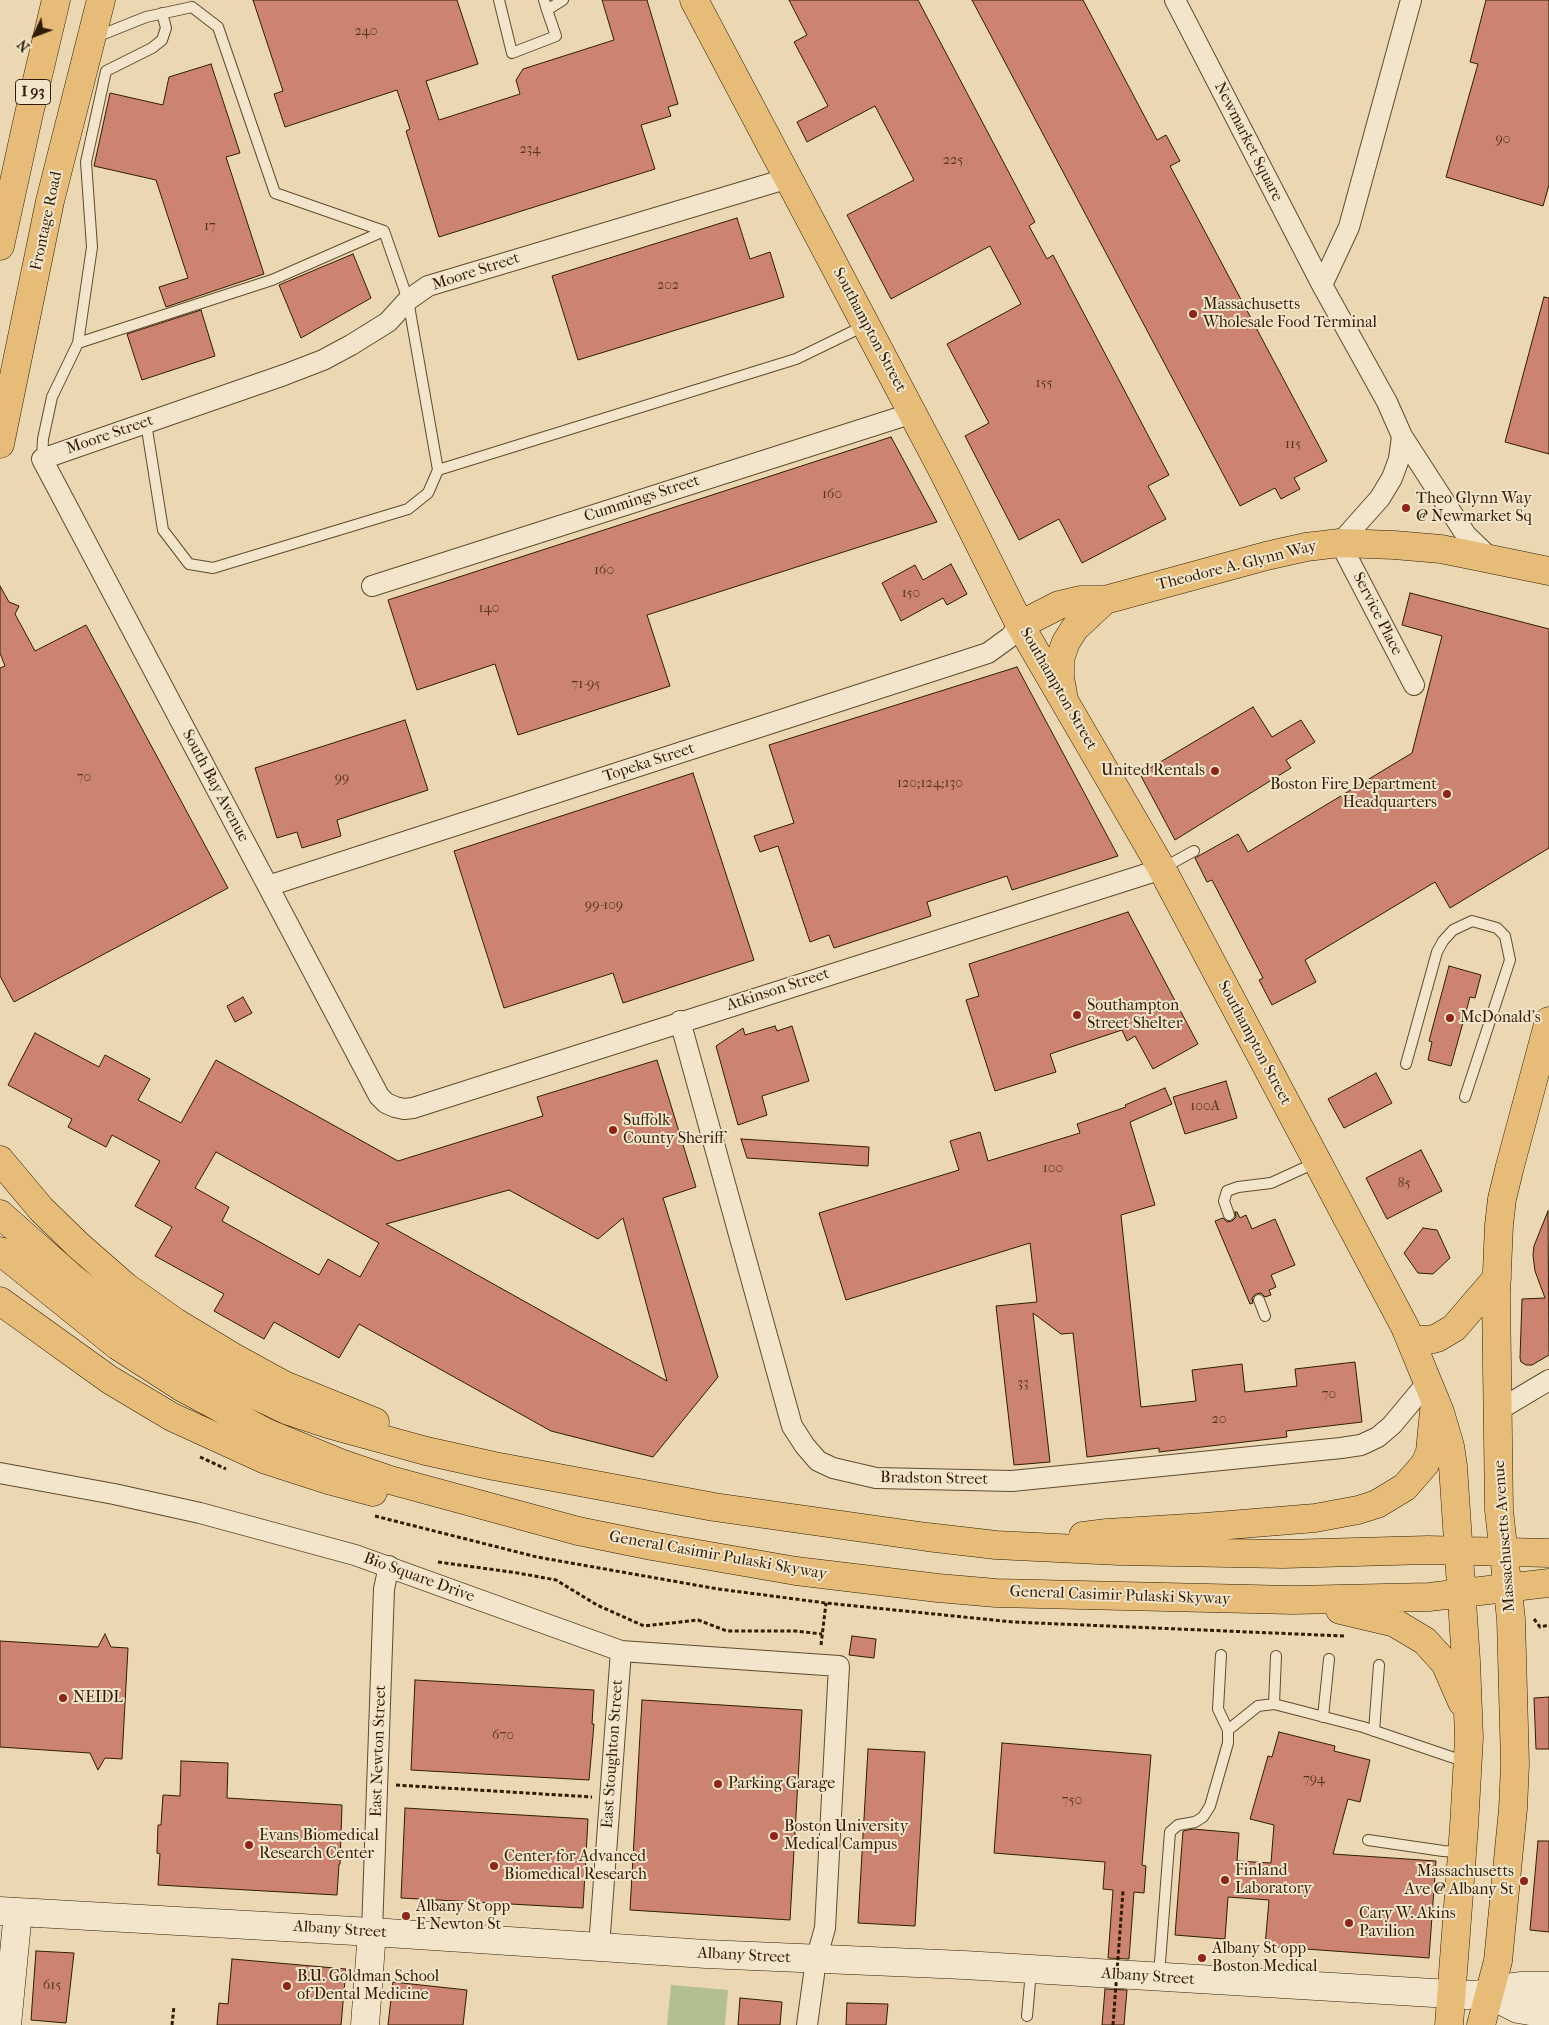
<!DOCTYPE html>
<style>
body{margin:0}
#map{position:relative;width:1549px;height:2025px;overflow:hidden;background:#ebd7b1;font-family:"IM FELL French Canon",serif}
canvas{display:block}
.north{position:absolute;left:10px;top:10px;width:50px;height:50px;-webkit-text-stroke:4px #f2e5cc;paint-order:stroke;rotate:227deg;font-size:14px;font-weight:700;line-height:20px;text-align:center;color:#301d00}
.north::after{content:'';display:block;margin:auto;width:18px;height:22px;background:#301d00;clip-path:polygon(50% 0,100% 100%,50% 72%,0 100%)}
</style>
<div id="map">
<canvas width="1549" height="2025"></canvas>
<div class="north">N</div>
</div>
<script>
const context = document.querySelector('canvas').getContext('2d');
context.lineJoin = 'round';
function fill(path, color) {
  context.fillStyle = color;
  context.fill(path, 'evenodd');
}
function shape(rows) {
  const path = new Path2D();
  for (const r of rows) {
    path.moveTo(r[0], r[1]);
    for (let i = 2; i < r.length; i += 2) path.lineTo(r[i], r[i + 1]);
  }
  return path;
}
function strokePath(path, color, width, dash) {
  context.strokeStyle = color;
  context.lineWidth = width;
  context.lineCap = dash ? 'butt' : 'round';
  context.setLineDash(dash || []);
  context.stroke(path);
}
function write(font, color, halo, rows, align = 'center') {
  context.font = font + ' "IM FELL French Canon",serif';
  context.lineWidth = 4;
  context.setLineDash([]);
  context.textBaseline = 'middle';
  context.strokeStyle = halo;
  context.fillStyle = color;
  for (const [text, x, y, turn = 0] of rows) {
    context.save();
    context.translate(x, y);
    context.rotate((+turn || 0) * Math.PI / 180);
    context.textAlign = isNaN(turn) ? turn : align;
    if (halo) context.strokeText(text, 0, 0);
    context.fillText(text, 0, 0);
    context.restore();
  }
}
const green = shape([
 [671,1985,728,1990,725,2025,667,2025]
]);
const building = shape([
 [253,0,457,0,478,64,426,81,439,120,520,94,516,80,523,69,614,40,602,0,647,0,678,104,668,107,671,116,641,125,655,169,439,237,406,131,410,129,397,90,285,127,274,94,283,91,253,0],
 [789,0,918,0,1035,222,1029,226,1047,259,1053,255,1169,475,1148,486,1166,519,1082,563,1059,519,1019,540,965,436,989,423,947,344,1021,304,990,246,891,299,847,215,914,180,875,106,807,142,797,122,828,106,794,42,807,35,789,0],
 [972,0,1083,0,1157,140,1166,135,1180,161,1170,166,1327,461,1294,478,1300,489,1281,499,1275,488,1240,506,972,0],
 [1486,0,1549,0,1549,185,1543,206,1446,177,1478,64,1470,62,1486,0],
 [211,64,240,153,226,157,264,274,166,307,159,287,188,278,156,180,94,166,110,93,163,105,169,77,211,64],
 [737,218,750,259,770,252,784,297,578,360,552,276,737,218],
 [353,254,371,298,301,338,279,285,353,254],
 [1544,297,1549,298,1549,454,1505,442,1544,297],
 [201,310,215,356,142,380,127,334,201,310],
 [891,437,937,522,647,615,670,686,518,735,495,664,417,690,388,600,891,437],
 [951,564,967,594,947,605,943,598,901,621,882,583,915,565,923,580,951,564],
 [0,586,9,602,19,606,15,614,35,651,86,625,228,888,14,1002,0,976,0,668,5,666,0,653,0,586],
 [1410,593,1549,629,1549,848,1450,908,1435,882,1305,960,1316,982,1272,1005,1259,980,1263,978,1212,880,1207,882,1195,858,1238,834,1248,852,1412,753,1442,636,1402,625,1410,593],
 [1017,667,1118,856,1012,890,1007,876,927,902,931,916,834,948,829,935,810,942,778,846,760,852,754,836,794,823,769,745,1017,667],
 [1253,707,1272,737,1301,720,1315,742,1286,760,1291,768,1175,840,1140,774,1253,707],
 [405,720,428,790,337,820,341,836,302,848,297,832,277,838,255,768,405,720],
 [693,773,754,960,623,1003,613,973,504,1008,454,851,693,773],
 [1128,912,1198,1044,1153,1069,1135,1036,1127,1041,1122,1030,1050,1054,1056,1072,995,1091,966,1000,979,996,969,964,1128,912],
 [1449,966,1481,975,1475,998,1470,997,1451,1066,1428,1060,1432,1042,1429,1041,1449,966],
 [243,997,252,1013,235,1022,227,1006,243,997],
 [775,1026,777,1031,792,1026,809,1081,762,1096,767,1115,738,1125,716,1046,743,1028,745,1035,775,1026],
 [35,1033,99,1067,105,1055,150,1079,138,1100,181,1123,216,1060,398,1161,543,1116,537,1097,657,1060,696,1187,663,1198,718,1377,653,1457,551,1431,359,1324,339,1358,274,1322,264,1339,214,1311,224,1294,155,1256,172,1227,135,1206,160,1161,112,1135,106,1147,68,1127,72,1119,8,1085,35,1033],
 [216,1152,379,1243,360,1277,328,1259,319,1275,222,1221,229,1207,195,1188,216,1152],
 [509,1190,598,1239,623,1218,667,1381,386,1224,509,1190],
 [1376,1073,1392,1103,1344,1128,1328,1099,1376,1073],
 [1226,1081,1237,1118,1185,1134,1173,1097,1226,1081],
 [1165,1088,1172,1104,1130,1122,1155,1205,1121,1215,1141,1407,1196,1401,1192,1370,1242,1364,1245,1392,1297,1386,1295,1369,1355,1362,1362,1422,1286,1431,1287,1437,1159,1452,1159,1448,1087,1457,1073,1333,1061,1334,1033,1313,1050,1462,1014,1465,996,1306,1037,1302,1030,1243,846,1300,819,1213,959,1170,950,1141,980,1132,988,1161,1080,1133,1077,1124,1126,1107,1125,1105,1165,1088],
 [741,1139,869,1147,868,1166,747,1158,741,1139],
 [1421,1150,1442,1191,1387,1219,1366,1178,1421,1150],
 [1548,1211,1549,1355,1532,1365,1526,1365,1521,1362,1520,1358,1522,1299,1545,1298,1535,1271,1533,1255,1534,1246,1548,1211],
 [1235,1212,1237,1212,1240,1218,1246,1215,1252,1229,1275,1219,1295,1265,1271,1275,1276,1287,1269,1290,1271,1295,1265,1297,1261,1293,1256,1294,1252,1298,1253,1303,1250,1304,1215,1221,1223,1218,1227,1222,1232,1221,1236,1217,1235,1212],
 [1423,1228,1437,1230,1450,1258,1433,1274,1418,1273,1404,1253,1423,1228],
 [105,1634,111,1647,128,1648,122,1759,105,1758,98,1770,90,1753,0,1747,0,1641,98,1647,105,1634],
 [852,1636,876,1639,874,1658,849,1655,852,1636],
 [415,1680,594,1690,592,1724,594,1724,589,1780,411,1770,415,1680],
 [1549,1697,1549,1749,1536,1749,1534,1698,1549,1697],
 [642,1700,802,1710,790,1920,630,1910,642,1700],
 [1279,1732,1335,1746,1334,1751,1370,1760,1360,1802,1348,1799,1333,1854,1436,1861,1429,1958,1265,1946,1269,1900,1228,1897,1225,1939,1175,1935,1183,1831,1193,1829,1239,1833,1237,1861,1271,1863,1274,1825,1250,1819,1268,1756,1272,1757,1279,1732],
 [1002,1743,1151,1755,1142,1865,1146,1866,1144,1893,1134,1892,1129,1959,1108,1958,1113,1890,1103,1889,1105,1862,994,1853,1002,1743],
 [868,1749,925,1752,915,1926,858,1923,868,1749],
 [181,1761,228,1763,227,1798,342,1805,340,1864,339,1864,337,1895,158,1885,160,1854,157,1853,158,1825,161,1825,163,1795,180,1796,181,1761],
 [405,1808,588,1819,583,1908,401,1898,405,1808],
 [1538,1841,1549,1841,1549,1932,1530,1930,1538,1841],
 [36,1951,74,1953,66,2023,31,2020,36,1951],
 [232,1959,346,1969,341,2025,217,2025,219,2003,228,2004,232,1959],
 [393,1982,467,1990,463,2025,388,2025,393,1982],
 [1105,1989,1127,1990,1124,2025,1102,2025,1105,1989],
 [740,1998,782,2002,780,2025,738,2025,740,1998],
 [847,2003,888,2004,886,2025,846,2025,847,2003]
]);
const path = shape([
 [200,1457,226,1469],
 [375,1516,537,1557,718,1589,826,1603,1013,1622,1344,1636],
 [438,1562,518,1573,556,1580,597,1605,644,1626,698,1620,727,1631,796,1631,822,1634],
 [1534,1619,1540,1627,1549,1625],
 [821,1645,826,1603],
 [396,1785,592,1797],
 [172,2025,174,2006]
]);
const lane = shape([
 [499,0,512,53,556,36,547,10,563,0],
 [544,0,547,10],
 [96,37,146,17,192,7,218,27,275,193,384,231,408,300,438,470,428,493,408,509,213,568,189,564,163,530,146,423],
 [78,343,272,280,384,231],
 [42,459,43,439,52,397,78,343,92,247,86,162,106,71,152,48,162,40,166,28,162,13],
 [438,470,796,359,866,325],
 [1163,868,1194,851],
 [1406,1064,1437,952,1443,941,1453,930,1472,921,1497,928,1505,936,1510,960,1465,1097],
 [1229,1215,1224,1201,1227,1191,1238,1187,1271,1183,1317,1162],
 [1259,1300,1265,1316],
 [1221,1655,1218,1709,1228,1730],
 [1274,1704,1276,1656],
 [1323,1717,1329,1659],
 [1374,1731,1379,1665],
 [1368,1840,1443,1851,1461,1852],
 [1159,1975,1170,1832,1178,1825,1195,1822,1203,1817,1210,1806,1228,1743,1228,1730,1258,1706,1274,1704,1363,1727,1466,1762],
 [1027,2016,1031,1971]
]);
const street = shape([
 [1175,0,1322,285,1387,402,1402,436,1466,535,1491,559],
 [789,178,428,286,408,300,388,322,351,345,323,360,284,375,42,459,379,1096,386,1103,395,1107,404,1109,413,1108,1162,869],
 [1322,285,1349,227,1411,0],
 [1402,436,1399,459,1392,478,1380,498,1340,543,1414,685],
 [372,586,913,413],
 [268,886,988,653,1010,637,1020,625],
 [680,1021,792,1426,805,1446,818,1461,833,1468,876,1478,1012,1481,1341,1448,1361,1445,1378,1437,1392,1425,1427,1383],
 [1497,1411,1549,1380],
 [0,1473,114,1494,200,1513,355,1555,621,1651,839,1666,825,1928,816,1960,807,2025],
 [372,1932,384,1589,389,1566],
 [599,1947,621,1651]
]);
const secondary = shape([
 [0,1911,372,1932,706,1954,964,1965,1467,1995,1488,1994,1505,1988,1522,1986,1549,1986],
 [1488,1994,1518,2009,1549,2014],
 [7,2025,18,1912],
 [365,2025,372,1932]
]);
const primary = shape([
 [694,0,944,473,1020,625,1162,869,1405,1327,1440,1412,1450,1446,1453,1466,1466,1661,1469,1738,1464,1827,1449,2025],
 [0,444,50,201,101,0],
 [1020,625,1059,605,1080,600,1105,600,1266,556,1306,547,1340,543,1394,545,1441,549,1549,571],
 [1063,694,1060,678,1060,659,1066,642,1075,628,1105,600],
 [0,1160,41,1209,78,1245,126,1287,175,1322,233,1357,284,1385,375,1422],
 [0,1214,70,1276,124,1320,185,1359,213,1375,289,1411,328,1424,426,1451,494,1466,714,1507,927,1537,996,1545,1119,1551,1283,1554,1428,1550,1549,1553],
 [0,1251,118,1346,183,1388,267,1433,340,1463,390,1480,578,1531,652,1546,796,1571,938,1588,996,1593,1293,1600,1429,1597,1549,1583],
 [0,1301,110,1380,172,1417,266,1460,328,1480,373,1492],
 [1411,1339,1429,1340,1437,1338,1454,1328,1497,1278],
 [1083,1536,1107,1533,1205,1527,1315,1518,1358,1510,1377,1504,1405,1487,1425,1464,1430,1452,1434,1411],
 [1340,1610,1395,1623,1425,1641,1445,1663,1462,1702],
 [1481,2025,1498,1961,1513,1809,1515,1764,1511,1619,1499,1510,1496,1294,1499,1225,1502,1199,1510,1166,1549,1021]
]);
const highway = shape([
 [0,246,28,118,56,0]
]);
const pathBridge = shape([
 [1113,2025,1123,1891]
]);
const markers = [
 [1193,314,5,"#8f2418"],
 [1406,508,5,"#8f2418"],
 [1215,771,5,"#8f2418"],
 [1447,794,5,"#8f2418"],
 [1077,1015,5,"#8f2418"],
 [1450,1018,5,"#8f2418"],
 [613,1130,5,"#8f2418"],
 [63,1698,5,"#8f2418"],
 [718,1784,5,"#8f2418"],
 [774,1836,5,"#8f2418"],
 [249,1845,5,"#8f2418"],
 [494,1866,5,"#8f2418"],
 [1225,1880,5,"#8f2418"],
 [1524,1881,5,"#8f2418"],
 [406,1916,5,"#8f2418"],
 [1349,1923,5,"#8f2418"],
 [1202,1958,5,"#8f2418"],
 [287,1986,5,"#8f2418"]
];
const numberNames = [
 ["240",366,32],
 ["90",1503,140],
 ["234",530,150],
 ["225",953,161],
 ["17",210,227],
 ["202",668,286],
 ["155",1044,384],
 ["115",1293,445],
 ["160",832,495],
 ["160",604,571],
 ["150",911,594],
 ["140",489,609],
 ["71-95",586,685],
 ["70",84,778],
 ["99",342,779],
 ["120;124;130",930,784],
 ["99-109",604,906],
 ["100A",1205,1107],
 ["100",1053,1169],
 ["85",1404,1184],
 ["33",1023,1384],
 ["70",1329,1395],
 ["20",1219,1420],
 ["670",503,1736],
 ["794",1314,1780],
 ["750",1072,1801],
 ["615",52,1986]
];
const shields = [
 [33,92,35]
];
const shieldNames = [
 ["I 93",33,92]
];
const streetNames = [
 ["Newmarket Square",1248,142,63],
 ["Frontage Road",47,221,-78],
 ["Moore Street",476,272,-18],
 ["Southampton Street",869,330,62],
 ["Moore Street",110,435,-19],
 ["Cummings Street",642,499,-18],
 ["Theodore A. Glynn Way",1237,566,-14],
 ["Service Place",1377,614,63],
 ["Southampton Street",1058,689,60],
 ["Topeka Street",649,763,-18],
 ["South Bay Avenue",215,786,62],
 ["Atkinson Street",778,990,-18],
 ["Southampton Street",1254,1043,62],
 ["Bradston Street",934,1479,1],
 ["Massachusetts Avenue",1505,1536,-94],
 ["General Casimir Pulaski Skyway",718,1556,10],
 ["Bio Square Drive",419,1578,20],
 ["General Casimir Pulaski Skyway",1120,1596,2],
 ["East Newton Street",379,1751,-88],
 ["East Stoughton Street",613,1754,-86],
 ["Albany Street",340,1930,4],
 ["Albany Street",744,1956,3],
 ["Albany Street",1148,1977,4]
];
const poiNames = [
 ["Massachusetts",1203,305],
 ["Wholesale Food Terminal",1203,323],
 ["Theo Glynn Way",1416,499],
 ["@ Newmarket Sq",1416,517],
 ["United Rentals",1205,771,"right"],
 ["Boston Fire Department",1437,785,"right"],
 ["Headquarters",1437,803,"right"],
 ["Southampton",1087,1006],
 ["Street Shelter",1087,1024],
 ["McDonald's",1460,1018],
 ["Suffolk",623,1121],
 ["County Sheriff",623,1139],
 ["NEIDL",73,1698],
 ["Parking Garage",728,1784],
 ["Boston University",784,1827],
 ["Medical Campus",784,1845],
 ["Evans Biomedical",259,1836],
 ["Research Center",259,1854],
 ["Center for Advanced",504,1857],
 ["Biomedical Research",504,1875],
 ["Finland",1235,1871],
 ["Laboratory",1235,1889],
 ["Massachusetts",1514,1872,"right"],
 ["Ave @ Albany St",1514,1890,"right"],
 ["Albany St opp",416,1907],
 ["E Newton St",416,1925],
 ["Cary W. Akins",1359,1914],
 ["Pavilion",1359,1932],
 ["Albany St opp",1212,1949],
 ["Boston Medical",1212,1967],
 ["B.U. Goldman School",297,1977],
 ["of Dental Medicine",297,1995]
];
fill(green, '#b1bf91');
fill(building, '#cc8471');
strokePath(building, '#301d00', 1);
strokePath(lane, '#5f4c2c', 12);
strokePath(street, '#5f4c2c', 22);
strokePath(secondary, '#301d00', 29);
strokePath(primary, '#301d00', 29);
strokePath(highway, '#301d00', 29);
strokePath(path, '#301d00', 3, [4, 2.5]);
strokePath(lane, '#f2e5cc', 10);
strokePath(street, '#f2e5cc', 20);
strokePath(secondary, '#f2e5cc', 28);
strokePath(primary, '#e6bc78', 28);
strokePath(highway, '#e6bc78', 28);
strokePath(pathBridge, '#301d00', 3, [4, 2.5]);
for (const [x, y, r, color] of markers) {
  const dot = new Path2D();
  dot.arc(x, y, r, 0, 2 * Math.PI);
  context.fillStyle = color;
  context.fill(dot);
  strokePath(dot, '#f2e5cc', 2);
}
write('14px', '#57371c', null, numberNames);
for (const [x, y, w] of shields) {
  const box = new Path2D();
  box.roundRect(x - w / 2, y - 12.5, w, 25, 4);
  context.fillStyle = '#f2e5cc';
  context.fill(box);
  strokePath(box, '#301d00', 1);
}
write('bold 15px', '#301d00', null, shieldNames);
write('16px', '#301d00', '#f2e5cc', streetNames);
write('16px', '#301d00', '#f2e5cc', poiNames, 'left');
</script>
